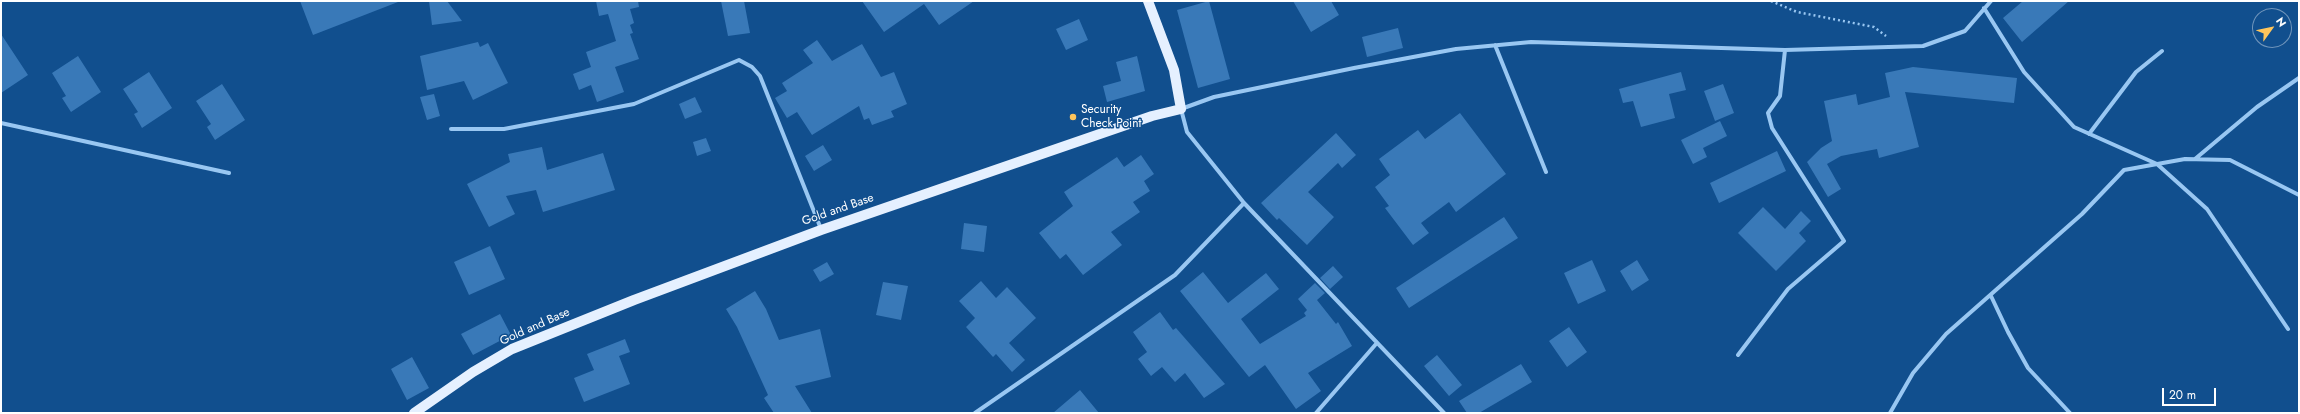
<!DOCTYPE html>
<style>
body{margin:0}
#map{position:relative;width:2300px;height:414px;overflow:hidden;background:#114f8e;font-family:Jost,sans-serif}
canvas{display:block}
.frame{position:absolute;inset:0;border:2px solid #fff;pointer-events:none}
.north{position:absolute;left:2252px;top:8px;width:40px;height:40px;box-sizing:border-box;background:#114f8e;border:1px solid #7095bb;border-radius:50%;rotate:57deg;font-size:11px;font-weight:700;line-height:16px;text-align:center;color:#fff}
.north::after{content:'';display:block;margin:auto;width:14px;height:18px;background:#ffc55b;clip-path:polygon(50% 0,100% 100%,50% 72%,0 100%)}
.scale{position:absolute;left:2162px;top:388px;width:54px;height:18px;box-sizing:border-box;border:2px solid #fff;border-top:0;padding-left:5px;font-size:12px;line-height:14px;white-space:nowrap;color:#fff;-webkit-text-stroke:3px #114f8e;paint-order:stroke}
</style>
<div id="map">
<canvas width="2300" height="414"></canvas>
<div class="frame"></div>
<div class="north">N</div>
<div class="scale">20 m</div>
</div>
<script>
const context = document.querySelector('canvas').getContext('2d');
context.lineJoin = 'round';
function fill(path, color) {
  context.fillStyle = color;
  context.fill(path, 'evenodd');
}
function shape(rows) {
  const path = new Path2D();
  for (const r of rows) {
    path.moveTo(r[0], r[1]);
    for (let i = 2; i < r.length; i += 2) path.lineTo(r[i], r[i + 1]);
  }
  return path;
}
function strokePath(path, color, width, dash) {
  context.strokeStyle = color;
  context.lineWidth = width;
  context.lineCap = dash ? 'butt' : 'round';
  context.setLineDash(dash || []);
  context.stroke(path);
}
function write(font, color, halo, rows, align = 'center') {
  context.font = font + ' Jost,sans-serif';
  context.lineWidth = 3;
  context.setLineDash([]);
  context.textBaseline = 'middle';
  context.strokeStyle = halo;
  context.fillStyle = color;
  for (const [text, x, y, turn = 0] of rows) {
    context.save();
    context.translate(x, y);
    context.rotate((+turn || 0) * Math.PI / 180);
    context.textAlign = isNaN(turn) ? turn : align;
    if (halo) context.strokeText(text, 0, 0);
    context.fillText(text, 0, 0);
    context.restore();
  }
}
const building = shape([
 [300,1,397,1,398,2,313,35],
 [429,1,447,1,462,21,432,25],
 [596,1,638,1,639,7,630,9,634,23,630,25,633,33,630,34,639,59,615,67,624,92,597,102,591,85,579,90,573,74,591,67,586,52,616,41,608,14,599,16],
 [721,1,744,1,750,33,728,36],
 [862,1,974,1,939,25,924,4,884,32],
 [1209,1,1230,79,1198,88,1177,10],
 [1293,1,1331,1,1339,15,1311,32],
 [2023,1,2069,1,2022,42,2003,18],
 [1079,19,1088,40,1066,50,1056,29],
 [1398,28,1403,48,1367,57,1362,37],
 [1,34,28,75,1,93],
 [817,40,832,61,862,44,881,77,894,72,907,104,891,111,894,117,872,125,869,118,864,120,859,106,812,135,797,112,787,118,775,98,787,91,782,83,813,63,803,50],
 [478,42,480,47,488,43,508,83,473,100,464,81,427,90,420,56],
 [78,56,101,92,71,112,62,98,66,96,52,73],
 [1137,56,1145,91,1107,102,1103,86,1121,81,1116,62],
 [1913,67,2017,78,2014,103,1905,92,1919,147,1879,158,1877,149,1841,156,1827,164,1841,189,1828,197,1807,162,1821,148,1832,141,1824,101,1856,94,1858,105,1890,97,1885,73],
 [149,72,172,108,142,128,134,114,138,112,123,89],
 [1681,72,1686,90,1669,94,1675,118,1641,127,1633,101,1623,103,1619,89],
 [222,84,245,120,215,140,207,127,211,124,196,101],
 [1723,84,1734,113,1715,121,1704,91],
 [434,94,440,116,427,120,420,97],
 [695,97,702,112,685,119,679,104],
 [1460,113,1506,174,1456,212,1449,202,1421,223,1429,233,1413,245,1385,208,1389,206,1375,187,1390,175,1379,159,1418,130,1425,139],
 [1720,121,1727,136,1703,148,1707,157,1693,164,1681,140],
 [1336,133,1356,155,1342,168,1338,163,1308,192,1334,217,1307,245,1279,218,1277,220,1261,203],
 [706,138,711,151,697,156,693,142],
 [823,145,832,160,814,171,805,156],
 [542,147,547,170,603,153,615,190,543,212,536,190,506,196,515,214,489,227,467,184,510,162,508,154],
 [1777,151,1786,171,1719,203,1710,183],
 [1141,155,1154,174,1144,181,1150,191,1133,202,1140,212,1111,232,1122,245,1083,275,1066,254,1060,259,1039,233,1073,206,1064,192,1117,157,1124,167],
 [1763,207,1785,229,1801,211,1811,221,1799,233,1806,241,1776,271,1738,233],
 [1504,217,1518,238,1409,308,1396,288],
 [964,223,987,226,984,252,961,249],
 [490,246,505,279,469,295,454,262],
 [1592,260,1606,291,1578,304,1564,273],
 [1637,260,1649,280,1632,291,1620,271],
 [827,262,834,274,820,282,813,270],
 [1333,266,1343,277,1330,289,1320,278],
 [1203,272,1228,303,1266,273,1279,289,1241,319,1260,344,1306,316,1304,313,1307,310,1298,299,1315,283,1325,293,1317,300,1336,324,1338,322,1352,346,1308,373,1321,391,1296,409,1265,365,1249,377,1180,291],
 [981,281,996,298,1007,287,1036,318,1009,343,1025,360,1012,372,996,354,993,357,966,327,975,318,959,301],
 [883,282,908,286,901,320,876,315],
 [755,291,766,309,779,340,820,329,831,377,795,386,812,413,774,413,764,398,768,395,737,327,726,309],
 [1160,312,1173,330,1176,328,1225,384,1204,398,1185,373,1175,382,1162,367,1151,376,1138,359,1147,352,1133,332],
 [500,314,511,335,473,355,461,334],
 [1569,327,1587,352,1567,367,1549,341],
 [625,339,630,352,619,356,630,384,584,402,574,378,594,370,587,354],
 [1437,355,1462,385,1449,396,1424,366],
 [412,357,429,388,407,400,391,369],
 [1521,364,1532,382,1479,413,1467,413,1459,401],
 [1080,390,1099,413,1053,413]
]);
const path = shape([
 [1771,1,1797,12,1874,27,1886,36]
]);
const minor = shape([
 [1984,8,2024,72,2074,127,2157,164,2207,209,2288,329],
 [1495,45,1546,172],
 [1,123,229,173],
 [451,129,504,129,634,104,739,60,752,67,760,76,821,229],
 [2089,134,2136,72,2162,51],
 [2195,159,2257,107,2299,78],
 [1991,296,2008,332,2028,368,2070,413],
 [1738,355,1788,289,1844,241,1772,128,1768,113,1780,96,1785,50],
 [975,413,1175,275,1244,203],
 [1316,413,1376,344],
 [1444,413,1244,203,1187,132,1181,109,1214,97,1354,68,1456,49,1531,42,1785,50,1923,46,1965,31,1991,1],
 [1890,413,1913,373,1946,334,2082,214,2124,170,2185,159,2230,160,2299,195]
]);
const primary = shape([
 [414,413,473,372,512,349,634,300,821,230,1152,116,1181,109,1174,70,1148,1]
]);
const markers = [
 [1073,117,4,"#ffc55b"]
];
const poiNames = [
 ["Security",1081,110],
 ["Check Point",1081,124]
];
const streetNames = [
 ["Gold and Base",838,210,-19],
 ["Gold and Base",535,327,-24]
];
fill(building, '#3979b8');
strokePath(path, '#99c7f2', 2.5, [2, 3]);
strokePath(minor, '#99c7f2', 4);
strokePath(primary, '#e5f0ff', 10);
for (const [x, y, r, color] of markers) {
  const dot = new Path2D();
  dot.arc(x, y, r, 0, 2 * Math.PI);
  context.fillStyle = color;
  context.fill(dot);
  strokePath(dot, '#114f8e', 1.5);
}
write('12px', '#fff', '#114f8e', poiNames, 'left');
write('12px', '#fff', '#114f8e', streetNames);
</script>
